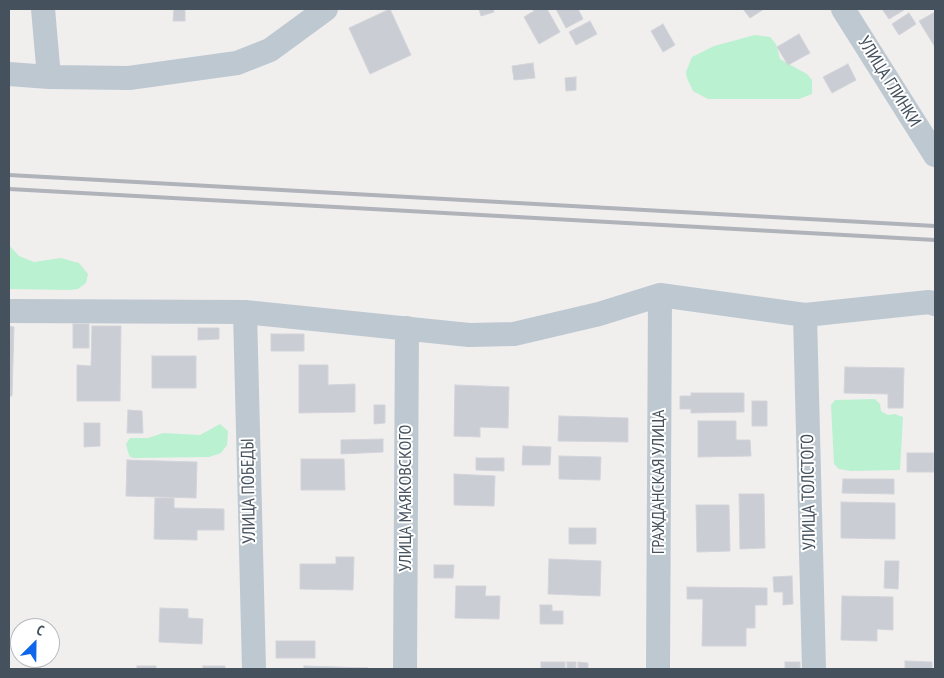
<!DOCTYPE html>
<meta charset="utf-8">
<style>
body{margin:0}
#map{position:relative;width:944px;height:678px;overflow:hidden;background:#f1eeee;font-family:"PT Sans Narrow",sans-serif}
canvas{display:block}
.frame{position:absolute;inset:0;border:10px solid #45515d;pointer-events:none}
.north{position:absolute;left:10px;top:618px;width:50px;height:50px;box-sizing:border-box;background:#fff;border:1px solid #b5b9be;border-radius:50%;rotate:23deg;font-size:14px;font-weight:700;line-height:20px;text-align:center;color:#45515d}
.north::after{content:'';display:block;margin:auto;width:18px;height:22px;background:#0e67eb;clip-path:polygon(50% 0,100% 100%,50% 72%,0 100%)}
</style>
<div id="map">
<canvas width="944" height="678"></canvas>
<div class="frame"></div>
<div class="north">С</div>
</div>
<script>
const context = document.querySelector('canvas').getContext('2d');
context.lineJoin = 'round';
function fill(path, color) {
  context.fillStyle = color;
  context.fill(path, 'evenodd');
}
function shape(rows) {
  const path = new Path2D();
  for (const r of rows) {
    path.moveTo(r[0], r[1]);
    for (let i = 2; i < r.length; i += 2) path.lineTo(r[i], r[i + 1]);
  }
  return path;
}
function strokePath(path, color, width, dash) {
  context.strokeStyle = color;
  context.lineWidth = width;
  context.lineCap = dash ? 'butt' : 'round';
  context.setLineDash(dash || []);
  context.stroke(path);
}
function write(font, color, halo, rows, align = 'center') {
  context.font = font + ' "PT Sans Narrow",sans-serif';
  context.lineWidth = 4;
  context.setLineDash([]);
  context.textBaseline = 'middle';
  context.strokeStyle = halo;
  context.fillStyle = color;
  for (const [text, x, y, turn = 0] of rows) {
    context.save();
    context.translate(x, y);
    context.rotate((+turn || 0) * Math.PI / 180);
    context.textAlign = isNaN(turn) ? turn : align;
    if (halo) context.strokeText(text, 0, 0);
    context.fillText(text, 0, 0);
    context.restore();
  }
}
const green = shape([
 [755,35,770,37,776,44,780,59,807,74,812,80,812,94,799,99,708,99,693,91,687,78,686,72,692,57,714,46],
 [9,245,19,256,34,262,61,258,79,263,88,274,86,283,78,289,70,290,9,289],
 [875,399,880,404,881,411,888,415,895,414,903,417,900,470,851,471,839,469,834,464,831,405,835,400],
 [220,424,228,431,227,445,221,453,209,457,134,458,130,457,128,452,126,444,130,438,148,438,163,433,200,435]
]);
const building = shape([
 [174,9,185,9,185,21,173,21,174,9],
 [390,9,411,55,370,74,349,28,390,9],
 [479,9,493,9,494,12,481,16,479,9],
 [533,9,547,9,560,32,539,44,524,17,534,11,533,9],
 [556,9,578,9,583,19,566,28,556,9],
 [743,9,764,9,750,18,743,9],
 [882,9,903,9,904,10,889,19,882,9],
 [935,12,935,47,919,21,935,12],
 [909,13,916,24,899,35,892,24,909,13],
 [590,21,597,34,576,45,569,32,590,21],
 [663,24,675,45,663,52,651,31,663,24],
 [799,34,810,53,788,65,777,47,799,34],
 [533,63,535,78,514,80,512,66,533,63],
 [848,64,856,80,832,93,823,77,848,64],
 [576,77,576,90,566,91,565,78,576,77],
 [73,324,89,324,89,348,73,348,73,324],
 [9,326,14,327,12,396,9,396,9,326],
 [92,326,121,326,120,401,77,401,77,365,91,366,92,326],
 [198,328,219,328,219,339,198,340,198,328],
 [271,334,304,334,304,351,271,351,271,334],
 [152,356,196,356,196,388,152,388,152,356],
 [299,365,328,365,328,385,355,384,355,412,299,413,299,365],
 [845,367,904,368,903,408,888,408,888,394,844,393,845,367],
 [455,385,509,387,508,428,480,427,480,437,454,436,455,385],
 [691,393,744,393,744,412,691,413,691,409,680,409,680,396,691,396,691,393],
 [752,401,767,401,767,426,752,426,752,401],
 [374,405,385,405,385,423,374,424,374,405],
 [128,410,142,411,143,433,127,433,128,410],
 [559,416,628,418,628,442,558,441,559,416],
 [698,421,736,421,736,440,750,440,751,456,698,457,698,421],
 [84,423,100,423,100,446,84,447,84,423],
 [383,439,383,452,341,454,341,440,383,439],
 [523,446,551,447,550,465,522,465,523,446],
 [907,453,934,453,934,472,907,472,907,453],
 [559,456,601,457,600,480,559,479,559,456],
 [476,458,504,458,504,471,476,470,476,458],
 [301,459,344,459,345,490,301,490,301,459],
 [127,460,197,462,196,498,126,496,127,460],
 [454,474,495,476,494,506,454,505,454,474],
 [843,479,894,479,894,494,842,493,843,479],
 [739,494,764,494,765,548,740,549,739,494],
 [155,498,174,498,174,508,224,509,224,530,197,530,197,540,154,539,155,498],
 [841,502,895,503,895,539,841,538,841,502],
 [696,505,729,505,730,551,697,552,696,505],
 [569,528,596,528,596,544,569,544,569,528],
 [336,557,354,557,353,590,300,589,300,564,336,564,336,557],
 [549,559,601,561,600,596,548,594,549,559],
 [885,561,899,561,898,589,884,588,885,561],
 [434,565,454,565,453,578,434,578,434,565],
 [792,576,793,604,783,605,783,592,774,592,773,577,792,576],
 [456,586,486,586,485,596,500,596,499,619,455,618,456,586],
 [687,587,767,588,767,605,755,605,755,628,746,628,746,646,702,646,703,599,687,599,687,587],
 [842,596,893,597,893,630,877,629,877,641,841,640,842,596],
 [540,605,552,605,552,611,563,611,563,624,540,624,540,605],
 [160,608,188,609,188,618,203,619,202,644,159,642,160,608],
 [276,641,315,641,315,658,276,658,276,641],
 [905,661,932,662,932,669,905,669,905,661],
 [541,662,565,662,565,669,541,669,541,662],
 [567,662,576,662,576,669,567,669,567,662],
 [578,662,588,663,588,669,578,669,578,662],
 [785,662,800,662,800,669,785,669,785,662],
 [137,666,156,666,156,669,137,669,137,666],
 [203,666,225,666,225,669,203,669,203,666],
 [304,666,368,668,304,669,304,666]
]);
const minor = shape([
 [43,9,49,77],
 [843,9,935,155],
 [9,74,49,77,129,78,237,63,270,50,326,9],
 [9,311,245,312,469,335,514,334,599,314,660,295,805,315,929,302,935,304],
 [245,312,254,669],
 [805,315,814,669],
 [405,669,407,328],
 [658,669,660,295]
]);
const rail = shape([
 [9,175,935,226],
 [9,189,935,240]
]);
const streetNames = [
 ["УЛИЦА ГЛИНКИ",889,82,58],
 ["ГРАЖДАНСКАЯ УЛИЦА",659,482,-90],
 ["УЛИЦА ПОБЕДЫ",249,491,-91],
 ["УЛИЦА ТОЛСТОГО",809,492,-91],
 ["УЛИЦА МАЯКОВСКОГО",406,498,-90]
];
fill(green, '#baf1d1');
fill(building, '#cacdd3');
strokePath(building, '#d2d4da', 1);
strokePath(minor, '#bec8d1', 24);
strokePath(rail, '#b0b3b9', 4);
write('18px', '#45515d', '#fff', streetNames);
</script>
